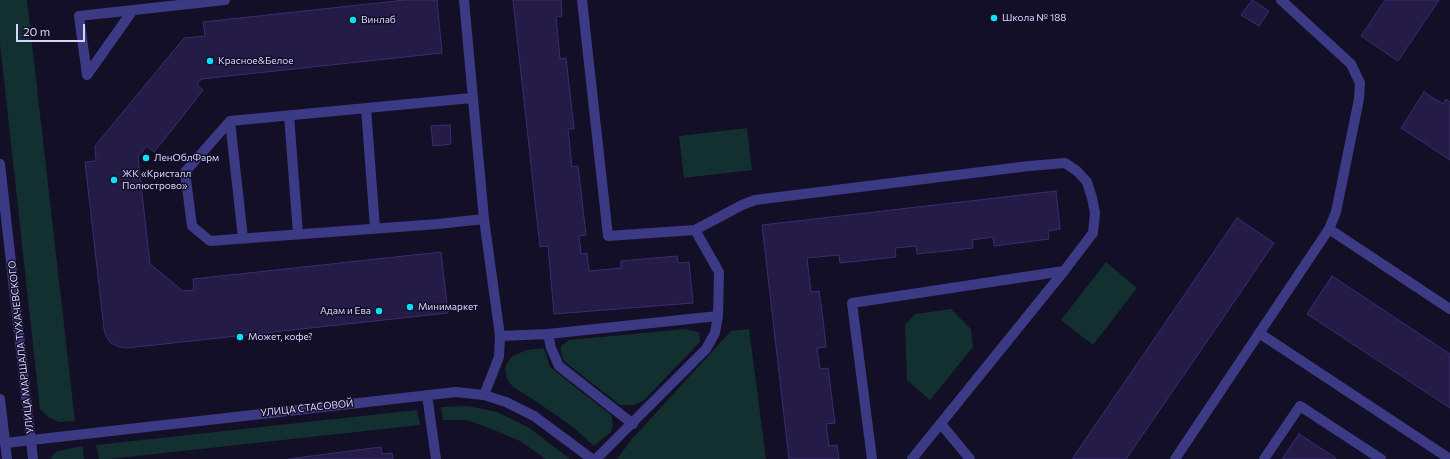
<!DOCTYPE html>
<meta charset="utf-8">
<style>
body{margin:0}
#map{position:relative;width:1450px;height:459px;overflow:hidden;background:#130f26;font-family:Commissioner,sans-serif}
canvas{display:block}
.scale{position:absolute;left:16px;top:24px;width:69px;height:18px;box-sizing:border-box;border:2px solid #d9d4ff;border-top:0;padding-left:5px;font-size:12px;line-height:14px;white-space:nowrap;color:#d9d4ff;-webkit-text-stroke:3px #130f26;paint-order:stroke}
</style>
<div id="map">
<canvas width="1450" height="459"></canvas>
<div class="scale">20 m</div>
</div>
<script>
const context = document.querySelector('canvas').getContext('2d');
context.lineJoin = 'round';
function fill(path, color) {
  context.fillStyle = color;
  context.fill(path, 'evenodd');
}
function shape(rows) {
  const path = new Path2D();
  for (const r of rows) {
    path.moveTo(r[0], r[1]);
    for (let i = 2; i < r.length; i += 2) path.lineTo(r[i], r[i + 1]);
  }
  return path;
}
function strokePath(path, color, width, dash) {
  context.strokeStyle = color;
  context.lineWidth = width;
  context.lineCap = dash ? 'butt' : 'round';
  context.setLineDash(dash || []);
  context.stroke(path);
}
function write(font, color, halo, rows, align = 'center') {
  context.font = font + ' Commissioner,sans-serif';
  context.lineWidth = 3;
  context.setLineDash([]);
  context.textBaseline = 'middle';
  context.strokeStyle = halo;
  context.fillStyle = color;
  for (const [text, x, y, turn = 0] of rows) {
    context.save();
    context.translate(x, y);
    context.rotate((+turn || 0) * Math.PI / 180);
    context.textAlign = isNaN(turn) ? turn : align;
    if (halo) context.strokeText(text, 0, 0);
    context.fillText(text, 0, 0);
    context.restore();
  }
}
const green = shape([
 [0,0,27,0,75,421,59,422,48,417,40,409,0,43],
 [747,128,752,170,684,178,679,136],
 [1106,262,1137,288,1093,345,1061,320],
 [951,309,971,329,973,347,930,400,907,380,905,325,915,314],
 [685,329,699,332,700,342,643,401,633,405,620,405,564,361,561,354,561,346,569,340],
 [749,329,766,459,617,459,632,439,731,331],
 [544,348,550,367,611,415,613,424,611,432,594,446,573,427,540,404,512,386,507,379,505,370,507,363,513,356,527,350],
 [468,406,497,412,528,427,570,459,546,459,520,441,494,430,467,420,443,420,441,407],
 [417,410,420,425,109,459,99,459,96,445],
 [83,446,84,459,50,459,57,451]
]);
const building = shape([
 [405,0,437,0,442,53,201,79,197,85,203,90,179,121,154,152,147,146,138,157,150,264,183,291,194,290,193,279,441,252,448,313,127,348,119,347,111,343,106,336,104,329,85,162,96,161,95,146,184,38,205,36,203,22,405,0],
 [513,0,561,0,562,16,556,17,560,59,566,58,574,129,568,129,572,167,578,166,586,235,579,236,581,254,587,253,589,271,621,268,621,261,677,256,678,263,689,262,693,303,554,314,548,246,540,247,513,0],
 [1252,0,1269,11,1259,26,1241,15,1252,0],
 [1385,0,1439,0,1398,61,1361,36,1385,0],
 [1424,92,1443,104,1446,99,1450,102,1450,160,1401,128,1424,92],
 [450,125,451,144,433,146,431,126,450,125],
 [1056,191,1060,229,1048,231,1049,239,994,246,993,237,972,240,973,248,917,254,916,246,895,248,896,257,840,263,839,255,807,258,811,292,819,291,823,319,826,347,817,348,820,369,828,368,835,423,826,424,829,446,837,445,839,459,789,459,762,225,1056,191],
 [1237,218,1274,243,1223,318,1126,459,1072,459,1237,218],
 [1332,276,1450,354,1450,408,1307,314,1332,276],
 [1299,434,1336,458,1335,459,1282,459,1299,434],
 [381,447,382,454,392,453,393,459,288,459,381,447]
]);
const service = shape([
 [464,0,484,219,500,336,499,357,484,395],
 [582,0,608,236,695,230,719,272,718,316,715,333,706,349,596,459],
 [133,10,87,75,79,16,225,0],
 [472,98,230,121,185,172,192,226,210,241,438,224,484,219],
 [366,108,375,228],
 [289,115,298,234],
 [230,121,243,238],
 [1329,229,1450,309],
 [695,230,742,205,755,200,1029,166,1065,163,1077,171,1087,182,1092,198,1095,213,1093,233,1064,271,912,459],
 [1259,333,1450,459],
 [548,334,551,348,559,366,633,424],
 [500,336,548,334,718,316],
 [427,395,436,459],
 [941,424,970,459],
 [872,459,852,303,1064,271],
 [1175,459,1329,229,1336,212,1359,99,1360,83,1351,64,1281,0],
 [1264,459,1300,406,1381,459]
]);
const minor = shape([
 [5,443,456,392,484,395,506,402,534,416,592,459]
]);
const tertiary = shape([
 [0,164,33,459],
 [0,399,7,459]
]);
const markers = [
 [994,18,4,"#00e5ff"],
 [353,20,4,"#00e5ff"],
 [210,61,4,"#00e5ff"],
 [146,158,4,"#00e5ff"],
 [114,180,4,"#00e5ff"],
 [410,307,4,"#00e5ff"],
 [379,311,4,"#00e5ff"],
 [240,337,4,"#00e5ff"]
];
const poiNames = [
 ["Школа № 188",1002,18],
 ["Винлаб",361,20],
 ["Красное&Белое",218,61],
 ["ЛенОблФарм",154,158],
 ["ЖК «Кристалл",122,174],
 ["Полюстрово»",122,186],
 ["Минимаркет",418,307],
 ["Адам и Ева",371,311,"right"],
 ["Может, кофе?",248,337]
];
const streetNames = [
 ["УЛИЦА МАРШАЛА ТУХАЧЕВСКОГО",21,347,-96],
 ["УЛИЦА СТАСОВОЙ",307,408,-6]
];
fill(green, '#12302f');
fill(building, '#241b47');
strokePath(building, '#3b2d73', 1);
strokePath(service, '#3d3a85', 10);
strokePath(minor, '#3d3a85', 10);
strokePath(tertiary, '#3d3a85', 10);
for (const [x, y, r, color] of markers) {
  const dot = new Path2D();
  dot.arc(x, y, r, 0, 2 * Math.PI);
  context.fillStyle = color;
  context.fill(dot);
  strokePath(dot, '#130f26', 1.5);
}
write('10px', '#d9d4ff', '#130f26', poiNames, 'left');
write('10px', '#d9d4ff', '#130f26', streetNames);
</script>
